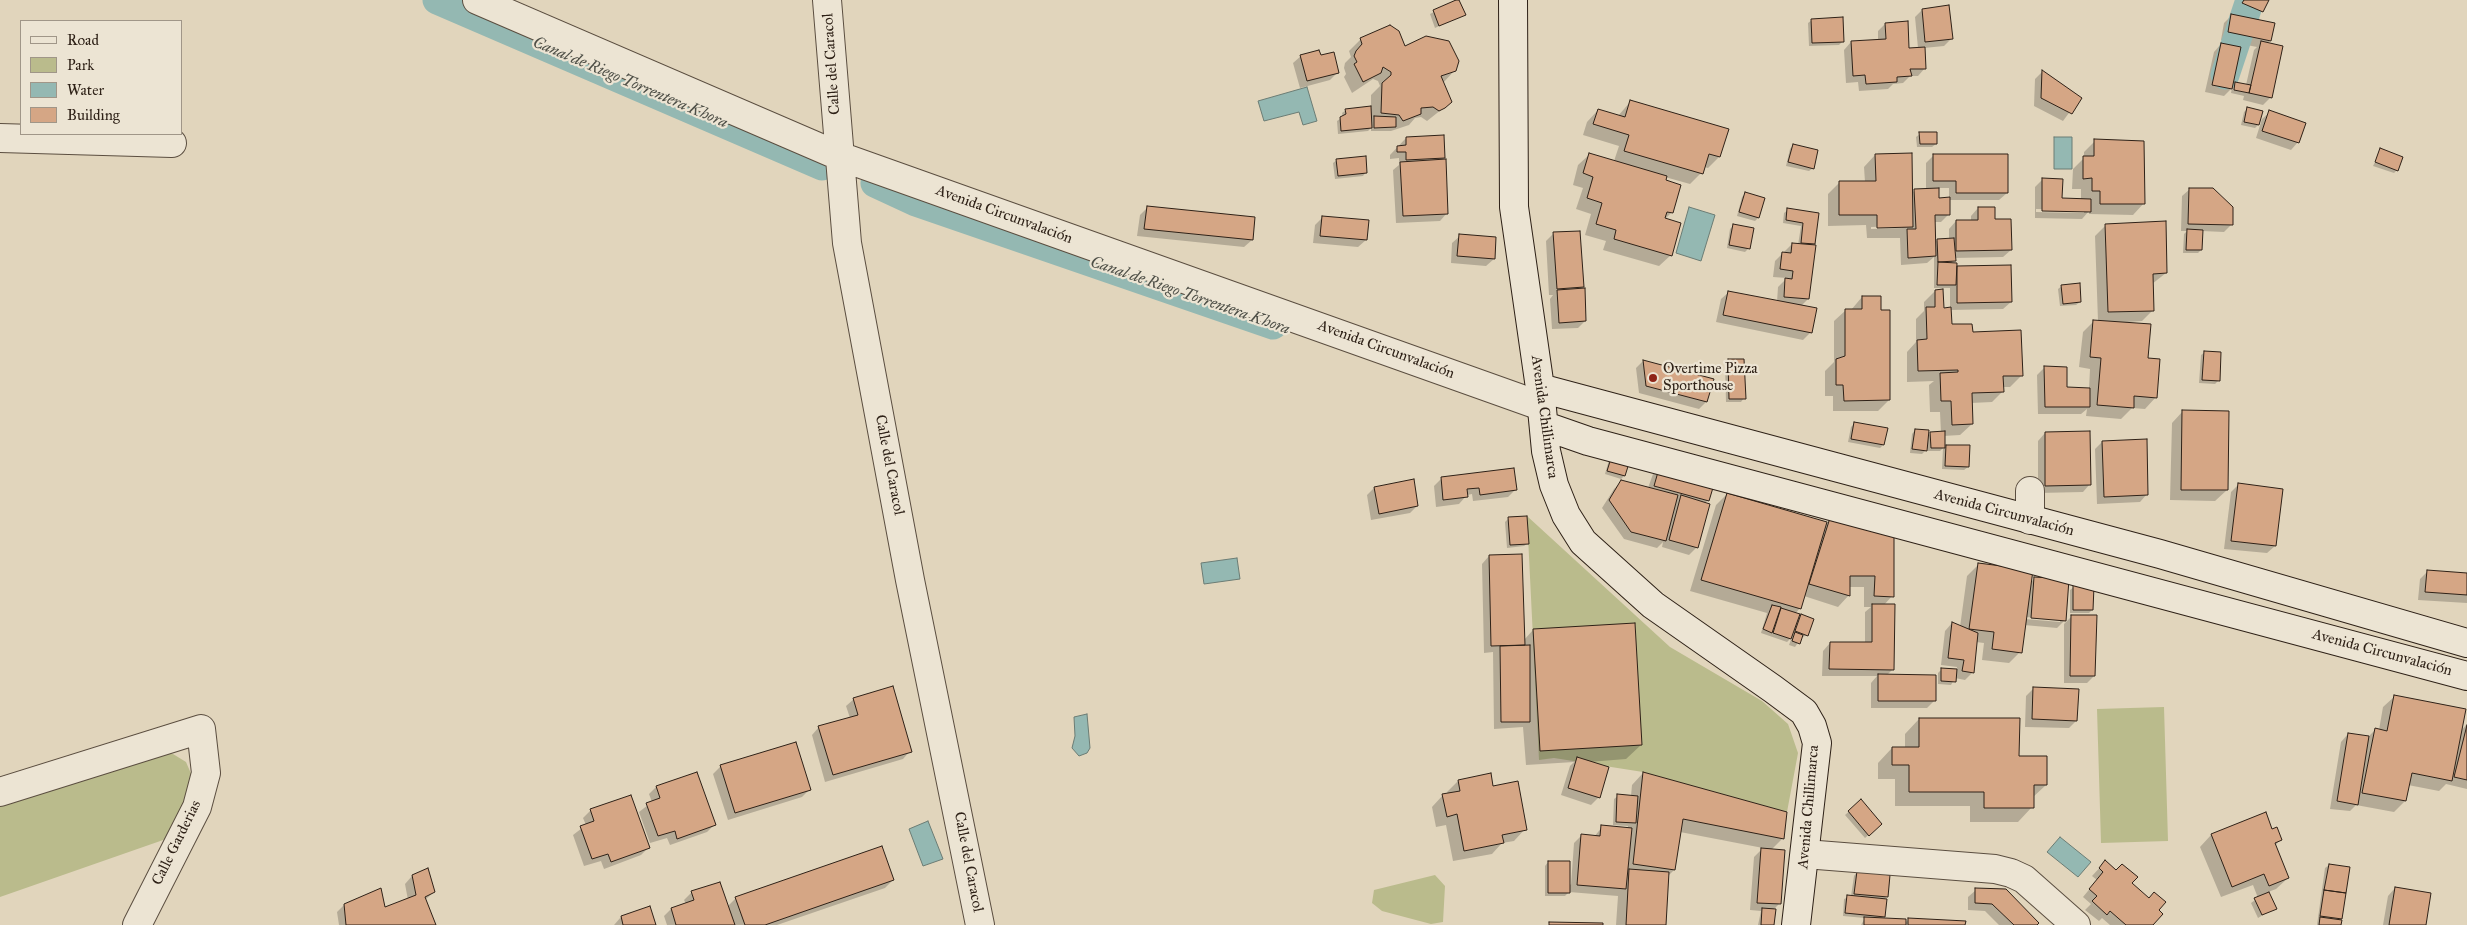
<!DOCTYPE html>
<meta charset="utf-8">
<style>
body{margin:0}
#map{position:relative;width:2467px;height:925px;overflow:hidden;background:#e1d5bc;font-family:"IM FELL Great Primer",serif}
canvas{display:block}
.legend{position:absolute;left:20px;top:20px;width:162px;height:115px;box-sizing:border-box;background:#ece4d3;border:1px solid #a09688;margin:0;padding:6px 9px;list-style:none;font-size:15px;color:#2e2117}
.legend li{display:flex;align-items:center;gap:10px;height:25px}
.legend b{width:25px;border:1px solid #a09688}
</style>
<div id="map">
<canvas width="2467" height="925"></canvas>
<ul class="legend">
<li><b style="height:6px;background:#ece4d3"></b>Road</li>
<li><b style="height:14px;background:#babb8c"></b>Park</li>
<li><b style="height:14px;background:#94b8b2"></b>Water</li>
<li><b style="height:14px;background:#d5a685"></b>Building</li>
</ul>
</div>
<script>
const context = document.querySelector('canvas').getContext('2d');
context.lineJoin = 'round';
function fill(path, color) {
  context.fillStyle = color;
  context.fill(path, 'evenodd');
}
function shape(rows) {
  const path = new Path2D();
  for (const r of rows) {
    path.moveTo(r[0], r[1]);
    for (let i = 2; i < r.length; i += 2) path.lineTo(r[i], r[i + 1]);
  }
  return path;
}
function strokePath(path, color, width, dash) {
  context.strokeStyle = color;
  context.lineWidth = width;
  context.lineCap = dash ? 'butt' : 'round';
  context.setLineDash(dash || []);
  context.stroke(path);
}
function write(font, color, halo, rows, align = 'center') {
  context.font = font + ' "IM FELL Great Primer",serif';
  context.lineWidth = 4.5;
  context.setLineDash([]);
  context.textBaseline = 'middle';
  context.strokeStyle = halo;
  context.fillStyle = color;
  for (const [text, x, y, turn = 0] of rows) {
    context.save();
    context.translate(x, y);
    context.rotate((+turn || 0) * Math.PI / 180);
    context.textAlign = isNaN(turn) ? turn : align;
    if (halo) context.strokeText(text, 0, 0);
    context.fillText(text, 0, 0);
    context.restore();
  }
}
const green = shape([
 [1527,516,1670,647,1762,701,1788,724,1798,753,1787,812,1643,772,1554,758,1539,760],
 [2164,707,2168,841,2101,843,2097,709],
 [159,752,173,754,186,762,192,776,188,802,166,839,0,897,0,804],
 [1435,875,1445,886,1443,922,1431,924,1382,911,1372,903,1374,890]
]);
const water = shape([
 [1307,87,1317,121,1303,125,1299,112,1264,121,1258,101,1307,87],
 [2054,137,2072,137,2072,169,2054,169,2054,137],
 [1689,207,1715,215,1701,261,1676,253,1689,207],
 [1237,558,1240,579,1204,584,1201,563,1237,558],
 [1087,714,1090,748,1087,753,1079,756,1072,748,1075,736,1074,717,1087,714],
 [928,821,943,859,923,866,909,829,928,821],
 [2060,837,2091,862,2078,877,2047,852,2060,837]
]);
const shadow = shape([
 [1458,0,1464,14,1435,28,1430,14],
 [2240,0,2267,0,2262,11,2255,19,2236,10],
 [1922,10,1951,39,1944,46,1924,48,1925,68,1918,76,1910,76,1903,83,1893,84,1888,89,1859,91,1858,82,1846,83,1844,50,1851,42,1878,41,1878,31,1885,24,1908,49,1918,48,1915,17],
 [2232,15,2270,41,2267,44,2271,97,2263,105,2243,100,2244,96,2231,93,2232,88,2224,96,2205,92,2214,52,2221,44,2231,87,2235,83,2246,85,2254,50,2257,47,2221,40,2224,23],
 [1812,20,1843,41,1839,45,1809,46,1808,23],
 [1361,39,1405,48,1455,70,1443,83,1451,102,1427,121,1421,117,1415,118,1409,125,1391,131,1371,131,1371,128,1368,131,1338,134,1337,121,1343,117,1342,113,1346,110,1371,108,1371,95,1380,86,1378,81,1373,79,1352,93,1344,77,1346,74,1344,68,1345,63,1351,57,1349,51],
 [1301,56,1320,57,1338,72,1330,80,1300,88,1293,63],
 [2042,72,2080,98,2063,121,2034,106,2035,79],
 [1631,101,1719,157,1708,168,1704,167,1701,173,1690,184,1665,177,1672,212,1665,219,1671,255,1659,266,1603,250,1606,241,1585,235,1591,214,1576,209,1583,188,1573,185,1578,165,1590,154,1614,161,1619,146,1583,135,1587,122,1598,110,1618,116],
 [2247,109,2258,125,2255,128,2241,125,2244,112],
 [2270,112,2298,142,2291,150,2256,138,2262,119],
 [1920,134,1936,144,1932,147,1917,147,1916,137],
 [1406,138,1444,158,1441,161,1447,213,1440,221,1396,223,1393,170,1399,165,1399,158,1390,159,1390,155],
 [2095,141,2144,203,2133,215,2089,214,2089,211,2082,219,2035,218,2035,187,2043,179,2061,199,2081,200,2081,189,2072,189,2073,169,2084,158,2084,152],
 [2036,209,2084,210,2084,213,2036,212],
 [1793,145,1813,168,1809,171,1786,166,1790,149],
 [2381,150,2397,170,2394,173,2373,166],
 [1875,155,1911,194,1915,190,1926,190,1926,163,1934,155,2007,193,1999,200,1948,200,1949,214,1941,222,1934,222,1934,243,1937,240,1949,239,1949,229,1956,221,1971,221,1971,216,1978,208,1994,220,2011,250,2003,257,1954,258,1951,264,2011,302,2003,309,1950,310,1950,325,1972,333,2022,375,2010,387,2003,387,2003,391,1992,402,1971,403,1972,424,1960,435,1943,436,1943,449,1946,447,1968,467,1964,470,1942,469,1943,448,1940,451,1928,451,1928,448,1922,454,1910,453,1912,434,1915,430,1927,437,1931,433,1941,433,1940,412,1930,412,1929,385,1934,381,1907,382,1907,352,1916,342,1916,319,1924,311,1924,302,1935,291,1943,309,1950,309,1950,288,1934,288,1934,257,1927,263,1901,265,1900,238,1867,238,1866,225,1828,226,1828,194,1839,183,1865,182,1864,167],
 [1938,188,1949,188,1949,199,1938,199],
 [1902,226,1902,228,1871,229,1871,227],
 [1337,160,1366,172,1363,176,1335,179,1333,163],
 [2190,189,2232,224,2224,232,2202,231,2201,250,2198,253,2183,253,2184,234,2187,231,2181,231,2182,196],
 [1745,194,1758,218,1755,221,1737,216,1742,197],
 [1147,208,1252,240,1244,247,1137,236,1140,215],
 [1788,210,1818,214,1813,244,1811,246,1808,299,1801,306,1811,332,1803,340,1716,322,1721,299,1729,292,1777,302,1778,287,1787,278,1773,277,1775,261,1792,244,1798,245,1801,226,1783,223,1784,213],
 [1323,217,1366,240,1358,247,1313,243,1315,225],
 [1734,225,1749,248,1745,252,1727,248,1730,229],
 [2106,225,2166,273,2152,284,2153,310,2142,321,2127,322,2146,359,2156,397,2145,409,2132,408,2121,419,2086,416,2087,409,2081,414,2038,414,2037,375,2044,368,2065,388,2089,389,2090,369,2079,367,2083,332,2094,321,2098,321,2095,236],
 [1554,233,1583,286,1579,290,1585,321,1578,328,1552,329,1550,299,1553,295,1549,295,1546,241],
 [1460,236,1494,259,1486,266,1451,263,1452,243],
 [2062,286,2080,302,2076,305,2060,306,2058,289],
 [1862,297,1880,311,1889,400,1878,411,1833,411,1833,396,1825,396,1825,371,1834,362,1834,321,1846,310,1851,310],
 [2205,352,2218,381,2215,384,2199,383,2201,355],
 [1728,360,1744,398,1741,402,1726,402,1725,364],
 [1643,361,1706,402,1699,409,1639,393,1636,368],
 [2183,411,2227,490,2215,501,2170,500,2172,423],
 [1855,423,1883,445,1880,448,1848,442,1851,427],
 [2045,433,2090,484,2083,492,2038,493,2038,441],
 [2102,442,2147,494,2140,502,2097,504,2095,449],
 [1609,460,1624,476,1621,479,1605,474],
 [1660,467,1708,500,1705,503,1697,547,1689,555,1662,547,1663,542,1657,548,1624,539,1602,508,1614,489,1622,481,1648,488,1653,474],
 [1442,478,1515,490,1508,497,1473,501,1472,494,1467,495,1459,504,1436,507,1434,486],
 [2238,485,2275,546,2267,553,2224,549,2231,492],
 [1374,488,1417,506,1410,513,1371,520,1367,495],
 [1727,494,1826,523,1830,519,1892,596,1884,605,1893,669,1886,676,1934,701,1927,708,1871,708,1871,683,1877,676,1822,676,1823,651,1830,643,1865,644,1865,612,1871,607,1864,607,1864,587,1849,587,1849,595,1838,607,1804,596,1800,608,1795,614,1796,621,1801,616,1807,635,1801,638,1795,647,1789,645,1792,637,1787,642,1761,633,1767,613,1690,591,1716,505],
 [1509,518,1528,543,1524,546,1507,548,1505,522],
 [1489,556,1524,640,1533,630,1641,745,1626,759,1589,762,1599,797,1591,805,1561,795,1570,766,1574,762,1526,765,1523,727,1494,729,1493,652,1484,653,1482,564],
 [1978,565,2030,583,2035,578,2068,580,2064,624,2072,616,2094,676,2087,683,2064,683,2064,621,2057,628,2024,625,2020,652,2009,663,1982,660,1984,643,1976,642,1973,672,1965,680,1955,678,1951,685,1938,684,1938,673,1942,669,1957,670,1957,667,1941,665,1945,631,1952,623,1960,627,1967,576],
 [2025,617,2060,619,2060,622,2025,619],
 [2427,572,2467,574,2467,603,2418,600,2420,579],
 [2074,587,2092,610,2089,613,2070,613,2070,590],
 [2034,688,2076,721,2069,728,2025,727,2026,696],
 [2395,696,2460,732,2467,724,2467,789,2446,784,2439,791,2408,785,2405,801,2394,812,2356,805,2350,811,2330,809,2341,742,2348,734,2368,737,2375,730,2379,730,2383,707],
 [854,699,910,751,903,759,825,782,812,735,819,727,850,718,846,706],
 [1919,719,2018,757,2046,785,2032,798,2032,807,2018,822,1970,822,1970,806,1895,806,1895,779,1878,779,1878,763,1892,748,1905,748,1905,734],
 [721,766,810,789,802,797,728,820,713,774],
 [1643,773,1783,838,1771,850,1779,904,1774,909,1773,925,1758,925,1761,911,1750,910,1754,857,1763,848,1680,832,1674,870,1668,876,1665,925,1616,925,1618,896,1569,892,1565,896,1545,896,1545,866,1548,862,1571,885,1574,843,1582,835,1594,837,1602,827,1628,829,1628,826,1613,825,1614,799,1618,796,1631,796,1632,785],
 [1458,781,1492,788,1525,829,1514,841,1502,843,1492,854,1453,861,1446,825,1436,827,1432,807,1443,795,1448,794,1447,792],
 [656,787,714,825,707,832,670,845,667,838,650,843,639,812,652,802,649,794],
 [1861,801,1881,824,1865,838,1845,815],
 [591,810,648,848,641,855,604,869,601,861,584,866,573,835,586,825,583,818],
 [2265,813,2272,830,2280,840,2275,846,2288,878,2276,889,2268,892,2275,908,2258,918,2251,903,2258,898,2253,885,2221,897,2200,847,2211,835],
 [2105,862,2157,911,2152,925,2110,925,2102,918,2099,921,2085,910,2091,904,2083,897,2097,880,2092,876],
 [2329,865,2349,868,2340,925,2317,925,2325,868],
 [427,870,434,892,425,900,434,925,339,925,337,912,344,905,384,909,408,900,405,884,412,876],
 [1857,872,1887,896,1884,900,1884,916,1881,919,1905,923,1909,919,1964,925,1861,925,1865,918,1843,916,1844,899,1851,896,1854,876],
 [893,880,885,888,777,925,667,925,664,916,671,909,686,904,684,900,692,892,727,907,736,898],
 [2395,888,2425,925,2383,925,2388,896],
 [1976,890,2035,925,1999,925,1985,911,1968,910,1968,897],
 [621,917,655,925,614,925]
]);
const canal = shape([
 [437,0,822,166],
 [2225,75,2250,0],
 [875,183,916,202,1273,325]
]);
const building = shape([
 [1456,0,1459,0,1466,15,1439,26,1433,10,1456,0],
 [2244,0,2269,0,2263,12,2242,3,2244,0],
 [1949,5,1953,39,1925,42,1922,9,1949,5],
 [2231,14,2275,23,2271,41,2228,32,2231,14],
 [1843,17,1844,42,1812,43,1811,19,1843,17],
 [1908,21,1909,48,1925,47,1926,69,1910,69,1912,76,1897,77,1897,82,1866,84,1865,75,1853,76,1851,41,1886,39,1885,23,1908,21],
 [1390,25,1399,31,1405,46,1426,36,1449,41,1459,61,1456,71,1441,76,1452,102,1445,108,1439,111,1433,107,1421,108,1421,114,1403,121,1399,115,1381,113,1382,83,1391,75,1391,72,1383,67,1381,73,1363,82,1354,64,1357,62,1354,56,1356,51,1362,44,1360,38,1390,25],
 [2261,41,2283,46,2272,98,2249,93,2261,41],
 [2221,43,2241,47,2232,89,2212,85,2221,43],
 [1319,50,1321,55,1334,52,1339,73,1307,81,1300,55,1319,50],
 [2042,70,2082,98,2072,114,2041,98,2042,70],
 [2235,82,2251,85,2249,93,2234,90,2235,82],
 [1630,100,1729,129,1720,157,1709,154,1703,174,1624,151,1629,135,1593,124,1598,109,1625,117,1630,100],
 [1371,106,1372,128,1341,131,1340,117,1346,114,1345,109,1371,106],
 [2247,107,2263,111,2259,125,2244,122,2247,107],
 [2269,110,2306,123,2299,143,2262,131,2269,110],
 [1374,116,1396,117,1396,127,1374,128,1374,116],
 [1919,132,1937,132,1937,144,1920,144,1919,132],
 [1444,135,1445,158,1406,160,1406,152,1397,152,1397,146,1406,145,1406,137,1444,135],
 [2094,139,2144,141,2145,204,2100,204,2100,191,2092,191,2092,178,2083,179,2083,156,2094,156,2094,139],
 [1793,144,1818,150,1814,169,1788,162,1793,144],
 [2380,148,2403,157,2398,171,2375,162,2380,148],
 [1589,153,1667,176,1666,180,1681,185,1673,213,1667,212,1665,218,1681,223,1672,256,1614,239,1616,230,1596,224,1602,203,1587,198,1593,177,1583,173,1589,153],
 [1912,153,1913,227,1877,228,1877,215,1839,215,1839,181,1876,181,1875,154,1912,153],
 [1933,154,2008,154,2008,193,1956,193,1956,181,1933,181,1933,154],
 [1366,156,1367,173,1338,176,1336,159,1366,156],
 [1446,159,1448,214,1403,216,1400,162,1446,159],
 [2042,178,2063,179,2062,198,2091,199,2091,212,2042,211,2042,178],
 [1939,188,1939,198,1950,197,1950,215,1935,215,1936,256,1908,258,1907,229,1916,229,1914,189,1939,188],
 [2189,188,2213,188,2233,207,2233,225,2188,224,2189,188],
 [1745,192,1765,198,1759,218,1739,212,1745,192],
 [1147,206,1255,217,1253,240,1144,229,1147,206],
 [1978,207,1995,207,1995,219,2011,219,2012,250,1956,251,1956,220,1978,220,1978,207],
 [1787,208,1819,213,1815,244,1801,243,1803,223,1786,220,1787,208],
 [1322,216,1369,220,1367,240,1320,236,1322,216],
 [2166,221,2167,273,2153,274,2154,311,2108,312,2105,224,2166,221],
 [1733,224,1754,228,1750,249,1729,245,1733,224],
 [2187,229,2203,230,2202,250,2186,250,2187,229],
 [1580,231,1584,287,1557,289,1553,232,1580,231],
 [1459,234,1496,237,1495,259,1457,256,1459,234],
 [1954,238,1956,261,1938,262,1937,239,1954,238],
 [1792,243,1816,245,1809,299,1784,297,1785,278,1792,279,1793,271,1780,269,1782,252,1791,253,1792,243],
 [1938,262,1957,263,1956,285,1937,285,1938,262],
 [2011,265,2012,302,1957,303,1957,266,2011,265],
 [2080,283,2081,302,2063,304,2061,285,2080,283],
 [1585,288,1586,321,1559,323,1557,290,1585,288],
 [1943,289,1944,308,1951,307,1952,324,1972,324,1973,332,2021,330,2023,376,2003,376,2004,392,1972,393,1973,424,1952,425,1951,401,1941,401,1940,373,1958,372,1958,370,1918,371,1917,340,1927,339,1926,307,1935,307,1935,290,1943,289],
 [1728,291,1817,308,1812,333,1723,315,1728,291],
 [1862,296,1881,296,1881,310,1890,310,1890,400,1844,401,1843,385,1836,385,1836,359,1845,356,1845,309,1862,309,1862,296],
 [2093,320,2151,324,2148,358,2160,359,2157,398,2134,396,2134,408,2097,405,2101,358,2090,357,2093,320],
 [2204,351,2221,352,2220,381,2202,380,2204,351],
 [1728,359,1744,359,1746,399,1729,399,1728,359],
 [1643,360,1714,379,1707,402,1646,386,1643,360],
 [2044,366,2067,367,2067,387,2090,388,2090,407,2045,407,2044,366],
 [2182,410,2229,411,2228,490,2181,490,2182,410],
 [1854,422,1888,428,1884,445,1851,439,1854,422],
 [1915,429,1929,430,1927,451,1912,449,1915,429],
 [1945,431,1945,448,1931,448,1930,432,1945,431],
 [2090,431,2091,485,2045,486,2045,432,2090,431],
 [2147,439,2148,495,2104,497,2102,441,2147,439],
 [1946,445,1970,445,1969,467,1945,466,1946,445],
 [1612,455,1630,460,1625,476,1607,471,1612,455],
 [1660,465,1715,481,1709,501,1654,486,1660,465],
 [1514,468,1517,490,1480,495,1479,488,1467,489,1468,497,1443,500,1441,477,1514,468],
 [1414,479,1418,506,1379,514,1374,487,1414,479],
 [1621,480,1678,495,1666,541,1631,532,1609,500,1621,480],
 [2238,483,2283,489,2276,546,2231,541,2238,483],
 [1727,493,1827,522,1801,609,1701,580,1727,493],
 [1681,495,1710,504,1698,548,1669,540,1681,495],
 [1527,516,1529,544,1510,545,1508,517,1527,516],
 [1830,518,1894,537,1894,597,1874,596,1875,576,1850,576,1850,596,1809,584,1830,518],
 [1522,554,1525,645,1491,646,1489,555,1522,554],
 [1978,563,2033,570,2022,653,1992,649,1994,632,1969,629,1978,563],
 [2427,570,2467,573,2467,595,2425,592,2427,570],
 [2034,577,2069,579,2066,621,2031,618,2034,577],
 [2073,585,2094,586,2093,610,2073,610,2073,585],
 [1872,604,1895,604,1894,670,1829,669,1830,642,1872,642,1872,604],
 [1772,605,1781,607,1772,633,1763,629,1772,605],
 [1781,608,1800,614,1791,639,1773,633,1781,608],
 [1801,614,1814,619,1808,636,1795,631,1801,614],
 [2071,615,2097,615,2095,676,2070,676,2071,615],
 [1952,622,1978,633,1974,673,1962,671,1964,660,1948,658,1952,622],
 [1635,623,1642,745,1540,751,1533,629,1635,623],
 [1795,632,1803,635,1800,644,1792,641,1795,632],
 [1530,645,1530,722,1501,722,1500,646,1530,645],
 [1941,668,1957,669,1956,682,1941,681,1941,668],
 [1878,674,1936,675,1936,701,1878,701,1878,674],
 [893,686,912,752,833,775,818,726,858,715,853,698,893,686],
 [2033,687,2079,689,2077,721,2032,719,2033,687],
 [2394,695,2466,709,2452,781,2412,773,2406,801,2362,793,2375,728,2387,731,2394,695],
 [1919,718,2020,718,2019,756,2047,756,2047,785,2034,785,2034,808,1984,808,1984,792,1909,792,1909,765,1892,765,1892,747,1919,747,1919,718],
 [2467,725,2467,780,2454,777,2467,725],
 [2348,733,2369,736,2358,805,2337,801,2348,733],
 [796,742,811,790,735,813,720,765,796,742],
 [1577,757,1609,767,1600,798,1568,788,1577,757],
 [697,772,716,825,677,839,675,831,658,836,646,803,660,798,656,786,697,772],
 [1643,772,1787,812,1784,839,1683,819,1675,870,1633,864,1643,772],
 [1491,773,1493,786,1518,781,1527,830,1502,835,1504,843,1464,851,1457,814,1447,817,1442,794,1460,791,1458,780,1491,773],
 [1617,794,1638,796,1636,823,1616,822,1617,794],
 [631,795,650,848,611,862,608,854,592,859,580,826,594,821,590,809,631,795],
 [1861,799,1882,824,1869,836,1848,811,1861,799],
 [2266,812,2272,829,2277,827,2282,840,2275,843,2289,878,2269,886,2264,874,2232,887,2211,834,2266,812],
 [1601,825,1632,828,1626,889,1577,885,1581,834,1600,836,1601,825],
 [882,846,894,880,765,925,745,925,735,897,882,846],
 [1761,848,1785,850,1781,904,1757,903,1761,848],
 [2105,860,2116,870,2122,864,2138,877,2132,883,2149,898,2154,892,2166,902,2159,910,2163,914,2153,925,2126,925,2110,911,2107,915,2092,901,2097,896,2089,889,2103,872,2099,868,2105,860],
 [1548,861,1570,861,1570,893,1548,893,1548,861],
 [2329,864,2350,867,2346,893,2324,890,2329,864],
 [428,868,435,892,425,897,436,925,346,925,344,904,381,888,385,907,416,895,412,875,428,868],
 [1629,869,1669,872,1666,925,1626,925,1629,869],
 [1857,871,1890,875,1888,897,1854,894,1857,871],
 [720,882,735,925,676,925,671,908,694,900,691,891,720,882],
 [2395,887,2431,893,2426,925,2389,925,2395,887],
 [1975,888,2006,889,2039,923,2037,925,2014,925,1992,904,1975,903,1975,888],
 [2324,890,2346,893,2342,919,2320,916,2324,890],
 [2269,892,2277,909,2262,915,2254,898,2269,892],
 [1847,895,1887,899,1885,917,1845,913,1847,895],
 [650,906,656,925,623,925,621,916,650,906],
 [1762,908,1776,909,1774,925,1761,925,1762,908],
 [1864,917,1906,919,1906,925,1864,925,1864,917],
 [2320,917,2342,920,2341,925,2319,925,2320,917],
 [1908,918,1966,921,1965,925,1908,925,1908,918],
 [1549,922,1603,923,1603,925,1549,925,1549,922]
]);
const street = shape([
 [477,0,839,156,1541,406],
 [827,0,847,243,910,580,980,925],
 [0,138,172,143],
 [2030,520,2030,491],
 [0,792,201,729,206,773,197,807,137,925],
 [1805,854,1995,869,2011,873,2024,879,2076,925]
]);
const secondary = shape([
 [1513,0,1514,207,1540,388,1546,451,1554,485,1566,515,1583,542,1653,605,1773,689,1804,712,1812,726,1817,743,1796,925],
 [1540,388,2160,554,2467,643],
 [1545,426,1588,441,2467,676]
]);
const markers = [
 [1653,378,5,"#8f2418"]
];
const streetNames = [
 ["Calle del Caracol",832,64,-94],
 ["Avenida Circunvalación",1004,215,20],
 ["Avenida Circunvalación",1386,350,20],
 ["Avenida Chillimarca",1544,417,82],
 ["Calle del Caracol",889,465,79],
 ["Avenida Circunvalación",2004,513,15],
 ["Avenida Circunvalación",2382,653,15],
 ["Avenida Chillimarca",1809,807,-85],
 ["Calle Garderias",177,843,-64],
 ["Calle del Caracol",968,862,79]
];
const poiNames = [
 ["Overtime Pizza",1663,369],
 ["Sporthouse",1663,386]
];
const waterNames = [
 ["Canal de Riego Torrentera Khora",630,83,23],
 ["Canal de Riego Torrentera Khora",1190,296,19]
];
fill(green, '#babb8c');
fill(water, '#94b8b2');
strokePath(water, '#6b7c74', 1);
fill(shadow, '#0003');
strokePath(canal, '#94b8b2', 29);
fill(building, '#d5a685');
strokePath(building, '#2e2117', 1);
strokePath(street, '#5b4e40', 30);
strokePath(secondary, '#2e2117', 30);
strokePath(street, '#ece4d3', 28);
strokePath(secondary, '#ece4d3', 28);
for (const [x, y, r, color] of markers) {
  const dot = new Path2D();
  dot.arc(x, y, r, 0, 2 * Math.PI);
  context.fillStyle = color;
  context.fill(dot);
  strokePath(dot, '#ece4d3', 2);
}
write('15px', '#2e2117', '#ece4d3', streetNames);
write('15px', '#2e2117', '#ece4d3', poiNames, 'left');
write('italic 16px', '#4d4e46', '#ece4d3', waterNames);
</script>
